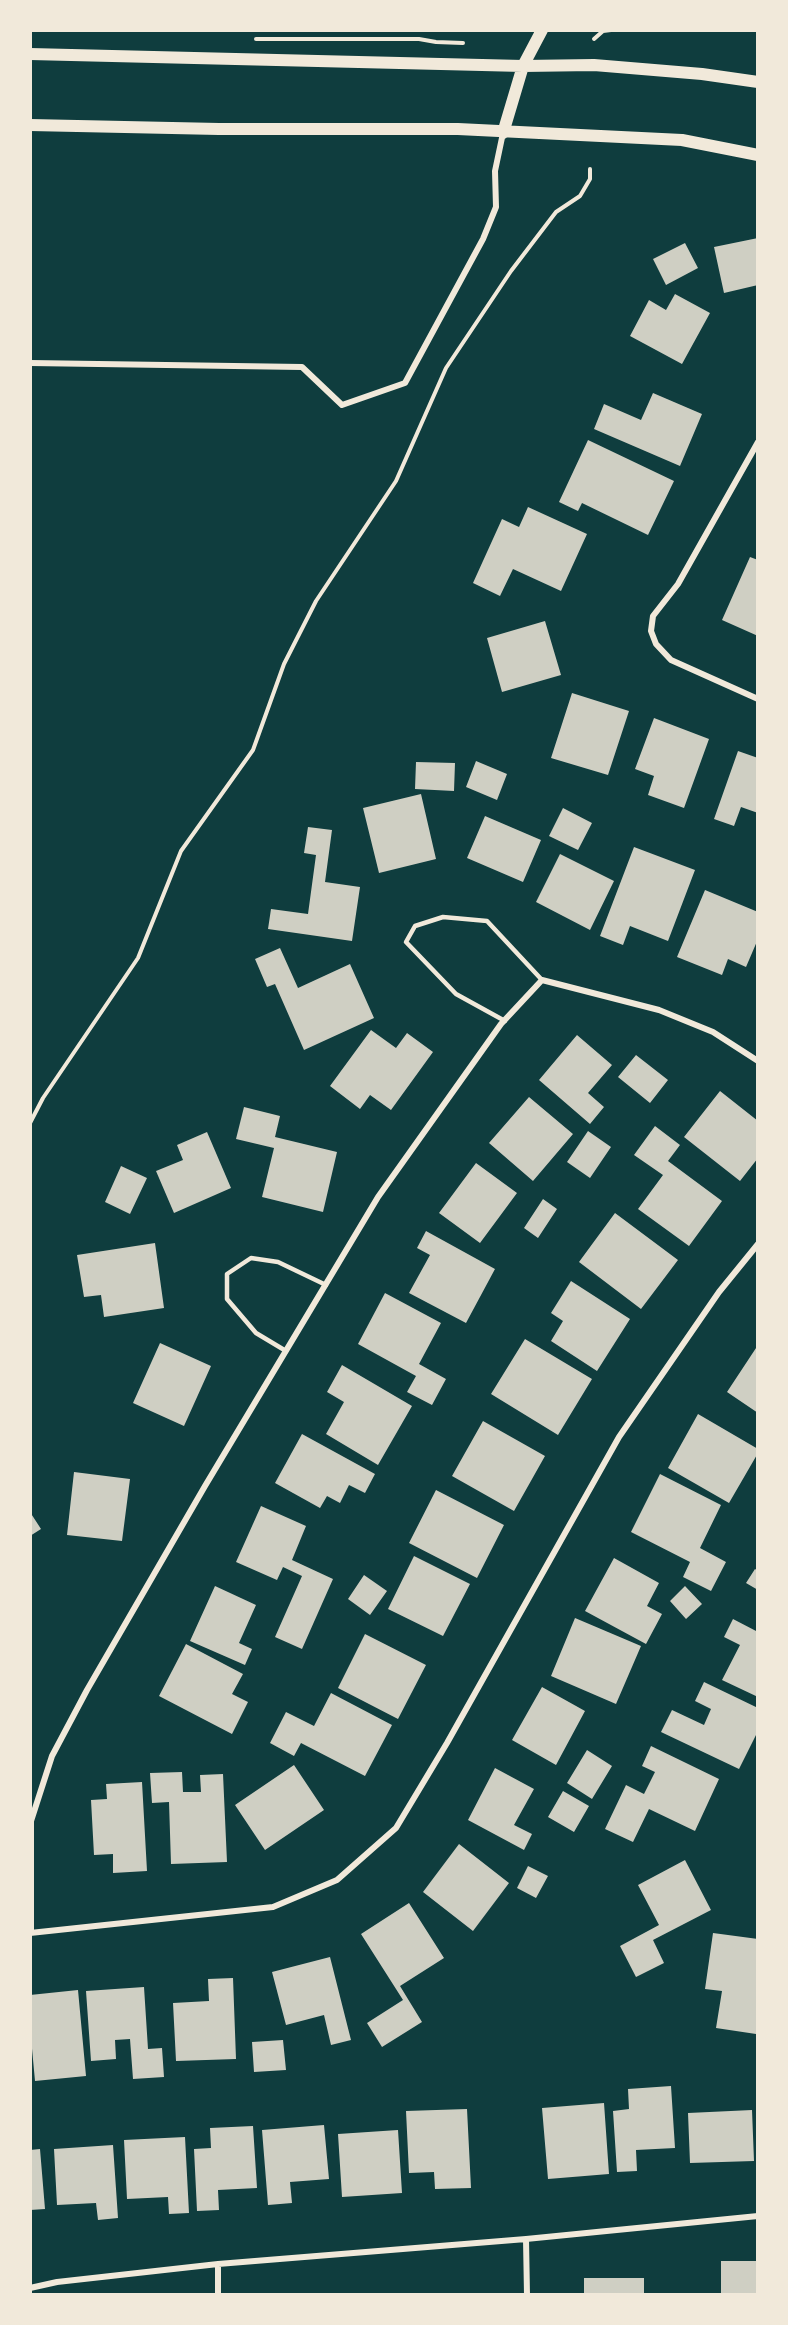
<!DOCTYPE html>
<style>
body{margin:0}
#map{position:relative;width:788px;height:2325px;overflow:hidden;background:#0f3d3e;font-family:Arial,sans-serif}
canvas{display:block}
.frame{position:absolute;inset:0;border:32px solid #f1e9da;pointer-events:none}
</style>
<div id="map">
<canvas width="788" height="2325"></canvas>
<div class="frame"></div>
</div>
<script>
const context = document.querySelector('canvas').getContext('2d');
context.lineJoin = 'round';
function fill(path, color) {
  context.fillStyle = color;
  context.fill(path, 'evenodd');
}
function shape(rows) {
  const path = new Path2D();
  for (const r of rows) {
    path.moveTo(r[0], r[1]);
    for (let i = 2; i < r.length; i += 2) path.lineTo(r[i], r[i + 1]);
  }
  return path;
}
function strokePath(path, color, width, dash) {
  context.strokeStyle = color;
  context.lineWidth = width;
  context.lineCap = dash ? 'butt' : 'round';
  context.setLineDash(dash || []);
  context.stroke(path);
}
const building = shape([
 [758,238,758,285,724,293,714,247],
 [685,243,698,268,666,285,653,259],
 [675,294,710,313,682,364,630,336,649,300,666,310],
 [653,393,702,414,680,466,594,429,604,404,641,420],
 [588,440,674,481,648,535,582,503,578,511,559,502],
 [528,507,587,534,561,591,513,569,500,596,473,583,502,519,519,527],
 [750,557,758,560,758,636,722,620],
 [545,621,561,675,502,692,487,638],
 [572,693,629,711,608,775,551,758],
 [654,718,709,739,684,808,648,795,654,776,635,769],
 [738,751,758,758,758,813,741,807,734,826,714,819],
 [476,761,507,774,497,800,466,787],
 [416,762,455,763,454,791,415,789],
 [421,794,436,859,379,873,363,808],
 [563,808,592,823,578,850,549,836],
 [485,816,541,840,523,882,467,858],
 [308,827,332,830,325,882,360,887,352,941,268,929,271,909,308,914,316,855,304,853],
 [634,847,695,870,668,941,630,926,623,945,600,936],
 [560,854,614,881,590,930,536,902],
 [705,890,758,912,758,939,746,967,728,959,722,975,677,957],
 [280,948,298,988,350,964,374,1018,304,1050,275,984,267,987,255,959],
 [371,1030,396,1048,407,1033,433,1052,391,1110,370,1095,360,1109,330,1086],
 [577,1035,612,1065,588,1093,604,1107,590,1124,539,1080],
 [636,1055,668,1080,650,1103,618,1077],
 [720,1091,758,1121,758,1158,740,1181,684,1137],
 [529,1097,573,1134,533,1181,489,1143],
 [244,1107,280,1116,275,1137,337,1152,323,1212,262,1197,274,1148,236,1139],
 [655,1126,680,1145,668,1161,722,1201,689,1246,638,1209,663,1175,634,1155],
 [588,1131,611,1147,590,1178,567,1162],
 [207,1132,231,1188,174,1213,156,1171,183,1160,177,1145],
 [476,1163,517,1193,480,1243,439,1213],
 [121,1166,147,1178,130,1214,105,1202],
 [543,1199,557,1209,538,1238,524,1228],
 [615,1213,678,1260,641,1309,579,1262],
 [426,1231,495,1269,466,1323,409,1293,430,1255,417,1248],
 [155,1243,164,1308,104,1317,101,1295,84,1297,77,1255],
 [571,1281,630,1319,597,1371,551,1341,563,1321,551,1313],
 [385,1293,441,1323,419,1364,446,1379,432,1405,407,1392,416,1376,358,1344],
 [525,1339,592,1379,558,1435,491,1394],
 [160,1343,211,1366,184,1426,133,1403],
 [758,1345,758,1413,727,1392],
 [342,1365,412,1406,378,1465,326,1434,344,1402,327,1392],
 [698,1414,758,1449,758,1453,729,1503,668,1468],
 [483,1421,545,1456,514,1511,452,1476],
 [302,1434,375,1474,365,1493,349,1485,340,1503,327,1496,320,1508,275,1483],
 [74,1472,130,1479,122,1541,67,1535],
 [660,1474,721,1505,700,1548,726,1562,711,1591,683,1577,690,1562,631,1532],
 [436,1490,504,1525,477,1578,409,1543],
 [261,1506,306,1526,292,1560,333,1579,302,1649,275,1637,302,1576,283,1567,277,1580,236,1562],
 [30,1512,41,1529,30,1536],
 [414,1556,470,1584,443,1636,388,1609],
 [614,1558,659,1583,647,1606,662,1614,646,1644,585,1611],
 [755,1569,758,1571,758,1590,746,1583],
 [364,1575,387,1591,370,1615,348,1599],
 [215,1586,256,1605,239,1643,252,1649,245,1665,190,1641],
 [685,1586,702,1604,686,1619,670,1601],
 [575,1618,641,1646,616,1704,551,1676],
 [733,1619,758,1632,758,1697,722,1680,740,1645,724,1637],
 [365,1634,426,1665,398,1719,338,1688],
 [186,1644,243,1674,232,1694,248,1702,232,1734,159,1696],
 [704,1682,758,1708,758,1731,739,1769,661,1732,672,1710,704,1725,711,1709,695,1701],
 [542,1687,585,1711,556,1765,512,1740],
 [331,1693,392,1725,365,1776,301,1743,294,1756,270,1743,286,1712,314,1726],
 [651,1746,719,1779,695,1831,649,1809,633,1842,605,1829,626,1785,644,1794,655,1772,642,1766],
 [587,1750,612,1766,592,1799,567,1783],
 [294,1765,324,1810,265,1850,235,1805],
 [495,1768,534,1789,514,1825,532,1834,524,1850,468,1820],
 [182,1772,183,1792,201,1792,200,1775,223,1774,227,1862,171,1864,169,1802,152,1803,150,1773],
 [142,1782,147,1871,113,1873,113,1854,94,1855,91,1800,107,1799,106,1784],
 [563,1791,589,1806,574,1832,548,1817],
 [459,1844,509,1883,473,1931,423,1892],
 [685,1860,711,1910,653,1940,664,1963,636,1977,620,1946,659,1925,638,1885],
 [528,1866,548,1876,536,1898,517,1888],
 [409,1903,444,1958,400,1986,422,2022,382,2047,367,2023,403,2000,361,1934],
 [713,1933,758,1939,758,2016,756,2034,716,2028,722,1991,705,1989],
 [330,1957,351,2040,331,2045,324,2015,286,2025,272,1972],
 [233,1978,236,2059,176,2061,173,2003,209,2001,208,1979],
 [144,1987,148,2049,162,2048,164,2077,133,2079,130,2039,115,2040,116,2059,91,2061,86,1991],
 [78,1990,86,2076,35,2081,30,2027,30,1995],
 [283,2040,286,2070,254,2072,252,2042],
 [671,2086,675,2148,636,2150,637,2171,617,2172,613,2111,629,2109,628,2089],
 [604,2103,609,2174,548,2179,542,2108],
 [467,2109,471,2188,435,2189,434,2172,409,2173,406,2111],
 [752,2110,754,2161,690,2163,688,2113],
 [324,2125,329,2179,290,2182,292,2203,268,2205,262,2130],
 [253,2126,257,2188,218,2190,219,2210,197,2211,194,2149,211,2148,210,2128],
 [398,2130,402,2193,342,2197,338,2134],
 [185,2137,189,2213,169,2214,168,2197,127,2199,124,2140],
 [113,2145,118,2218,98,2220,96,2203,57,2205,54,2149],
 [40,2149,45,2209,30,2210,30,2150],
 [721,2261,758,2261,758,2295,721,2295],
 [584,2278,644,2278,644,2295,584,2295]
]);
const path = shape([
 [256,39,419,39,436,42,463,43],
 [594,39,603,31,611,30],
 [30,1123,43,1098,138,958,181,851,253,750,284,664,316,601,396,481,446,368,511,271,556,212,580,196,590,179,590,169]
]);
const service = shape([
 [505,1021,456,994,406,942,415,926,443,917,487,921,542,980],
 [286,1351,256,1333,227,1299,227,1274,251,1258,278,1262,326,1285]
]);
const minor = shape([
 [30,363,302,367,342,405,405,383,483,239,496,207,495,171,503,133],
 [758,442,678,584,653,616,651,631,656,644,671,660,758,699],
 [30,1933,273,1907,337,1880,396,1828,447,1743,619,1437,719,1292,758,1244],
 [31,1933,31,1821,52,1756,87,1690,205,1486,378,1197,501,1024,542,980,659,1010,713,1032,758,1061],
 [526,2239,527,2295],
 [218,2264,218,2295],
 [30,2288,57,2282,218,2264,526,2239,758,2216]
]);
const secondary = shape([
 [30,54,523,66,594,65,702,74,758,82],
 [30,125,219,129,458,129,682,140,758,155],
 [503,133,523,66,542,30]
]);
fill(building, '#cfcfc3');
strokePath(path, '#f1e9da', 4);
strokePath(service, '#f1e9da', 4.5);
strokePath(minor, '#f1e9da', 6);
strokePath(secondary, '#f1e9da', 12);
</script>
